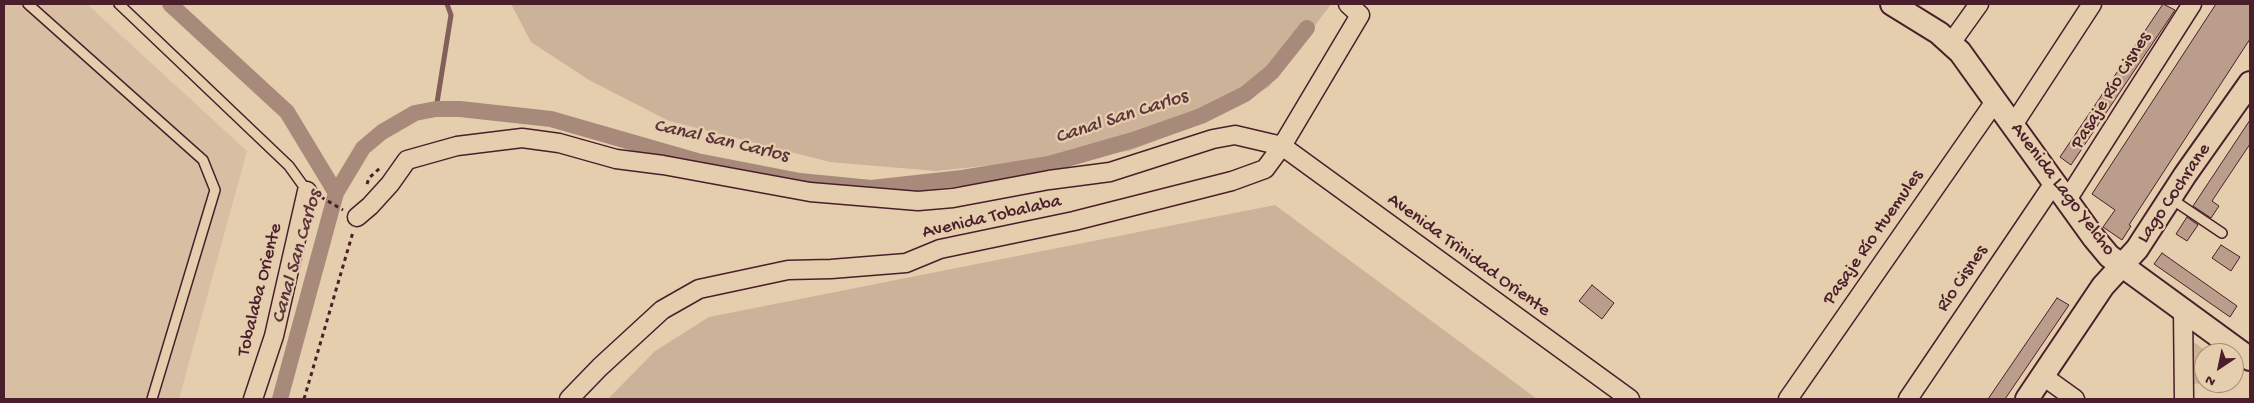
<!DOCTYPE html>
<meta charset="utf-8">
<style>
body{margin:0}
#map{position:relative;width:2254px;height:403px;overflow:hidden;background:#e5ceae;font-family:"Gochi Hand",sans-serif}
canvas{display:block}
.frame{position:absolute;inset:0;border:5px solid #4a1f2b;pointer-events:none}
.north{position:absolute;left:2194px;top:343px;width:50px;height:50px;box-sizing:border-box;background:#e5ceae;border:1px solid #a7887a;border-radius:50%;rotate:214deg;font-size:14px;font-weight:700;line-height:20px;text-align:center;color:#4a1f2b}
.north::after{content:'';display:block;margin:auto;width:18px;height:22px;background:#4a1f2b;clip-path:polygon(50% 0,100% 100%,50% 72%,0 100%)}
</style>
<div id="map">
<canvas width="2254" height="403"></canvas>
<div class="frame"></div>
<div class="north">N</div>
</div>
<script>
const context = document.querySelector('canvas').getContext('2d');
context.lineJoin = 'round';
function fill(path, color) {
  context.fillStyle = color;
  context.fill(path, 'evenodd');
}
function shape(rows) {
  const path = new Path2D();
  for (const r of rows) {
    path.moveTo(r[0], r[1]);
    for (let i = 2; i < r.length; i += 2) path.lineTo(r[i], r[i + 1]);
  }
  return path;
}
function strokePath(path, color, width, dash) {
  context.strokeStyle = color;
  context.lineWidth = width;
  context.lineCap = dash ? 'butt' : 'round';
  context.setLineDash(dash || []);
  context.stroke(path);
}
function write(font, color, halo, rows, align = 'center') {
  context.font = font + ' "Gochi Hand",sans-serif';
  context.lineWidth = 4.5;
  context.setLineDash([]);
  context.textBaseline = 'middle';
  context.strokeStyle = halo;
  context.fillStyle = color;
  for (const [text, x, y, turn = 0] of rows) {
    context.save();
    context.translate(x, y);
    context.rotate((+turn || 0) * Math.PI / 180);
    context.textAlign = isNaN(turn) ? turn : align;
    if (halo) context.strokeText(text, 0, 0);
    context.fillText(text, 0, 0);
    context.restore();
  }
}
const built = shape([
 [4,4,87,4,247,151,179,399,4,399]
]);
const green = shape([
 [511,4,1331,4,1269,87,1208,121,1129,151,936,171,830,162,669,121,589,80,531,42],
 [1275,205,1537,399,608,399,655,351,709,317],
 [2188,338,2209,353,2204,353,2204,383,2211,383,2191,384]
]);
const stream = shape([
 [436,109,451,15,447,4]
]);
const canal = shape([
 [170,4,287,112,336,193],
 [280,399,336,193,363,148,382,132,415,113,436,109,460,109,551,119,697,161,800,181,871,188,962,178,1049,164,1133,140,1201,116,1245,94,1272,72,1307,28]
]);
const building = shape([
 [2163,4,2175,10,2071,165,2060,157,2163,4],
 [2216,4,2250,4,2250,39,2129,225,2131,226,2122,240,2103,227,2115,210,2092,194,2216,4],
 [2250,120,2250,144,2212,201,2219,206,2211,218,2193,206,2250,120],
 [2187,217,2198,225,2187,241,2176,234,2187,217],
 [2221,245,2240,257,2231,271,2212,258,2221,245],
 [2162,253,2237,306,2230,317,2154,264,2162,253],
 [1592,285,1614,303,1602,319,1579,301,1592,285],
 [2057,298,2069,305,2052,330,2005,399,1988,399,2057,298]
]);
const path = shape([
 [367,184,369,178,380,168],
 [321,197,343,210],
 [304,399,353,232]
]);
const service = shape([
 [28,4,203,160,215,190,152,399],
 [119,4,289,166,307,191],
 [2170,198,2222,233]
]);
const minor = shape([
 [1951,43,1979,4],
 [2013,125,2092,4],
 [2067,200,2192,4],
 [357,217,370,206,390,184,407,160,457,146,522,138,559,143,616,159,663,165,810,192,918,201,953,198,1049,180,1110,172,1213,139,1235,135,1282,146,1630,399],
 [2183,311,2184,399],
 [2043,376,2075,399],
 [253,399,274,336,307,191],
 [569,399,600,367,662,310,699,289,788,270,831,269,906,263,940,249,1074,221,1232,181,1265,169,1282,146,1360,15,1348,4],
 [1788,399,1996,100],
 [1908,399,2054,183]
]);
const tertiary = shape([
 [1892,4,1939,33,1960,52,2094,238,2109,256,2250,359],
 [2027,399,2103,286,2137,249,2185,175,2250,83]
]);
const streetNames = [
 ["Pasaje Río Cisnes",2112,91,-58],
 ["Avenida Lago Yelcho",2062,190,53],
 ["Lago Cochrane",2175,194,-56],
 ["Avenida Tobalaba",992,218,-13],
 ["Pasaje Río Huemules",1874,238,-55],
 ["Avenida Trinidad Oriente",1468,256,36],
 ["Río Cisnes",1963,279,-56],
 ["Tobalaba Oriente",261,290,-76]
];
const waterNames = [
 ["Canal San Carlos",1122,118,-18],
 ["Canal San Carlos",721,142,13],
 ["Canal San Carlos",298,257,-74]
];
fill(built, '#d8bfa3');
fill(green, '#ccb299');
strokePath(stream, '#825f5a', 5);
strokePath(canal, '#a88a7a', 16);
fill(building, '#ba9d8a');
strokePath(building, '#4a1f2b', 1);
strokePath(service, '#4a1f2b', 12);
strokePath(minor, '#4a1f2b', 21);
strokePath(tertiary, '#4a1f2b', 26);
strokePath(path, '#4a1f2b', 3, [4, 4]);
strokePath(service, '#e5ceae', 9);
strokePath(minor, '#e5ceae', 18);
strokePath(tertiary, '#e5ceae', 22);
write('19px', '#4a1f2b', '#e5ceae', streetNames);
write('italic 20px', '#5d343b', '#e5ceae', waterNames);
</script>
